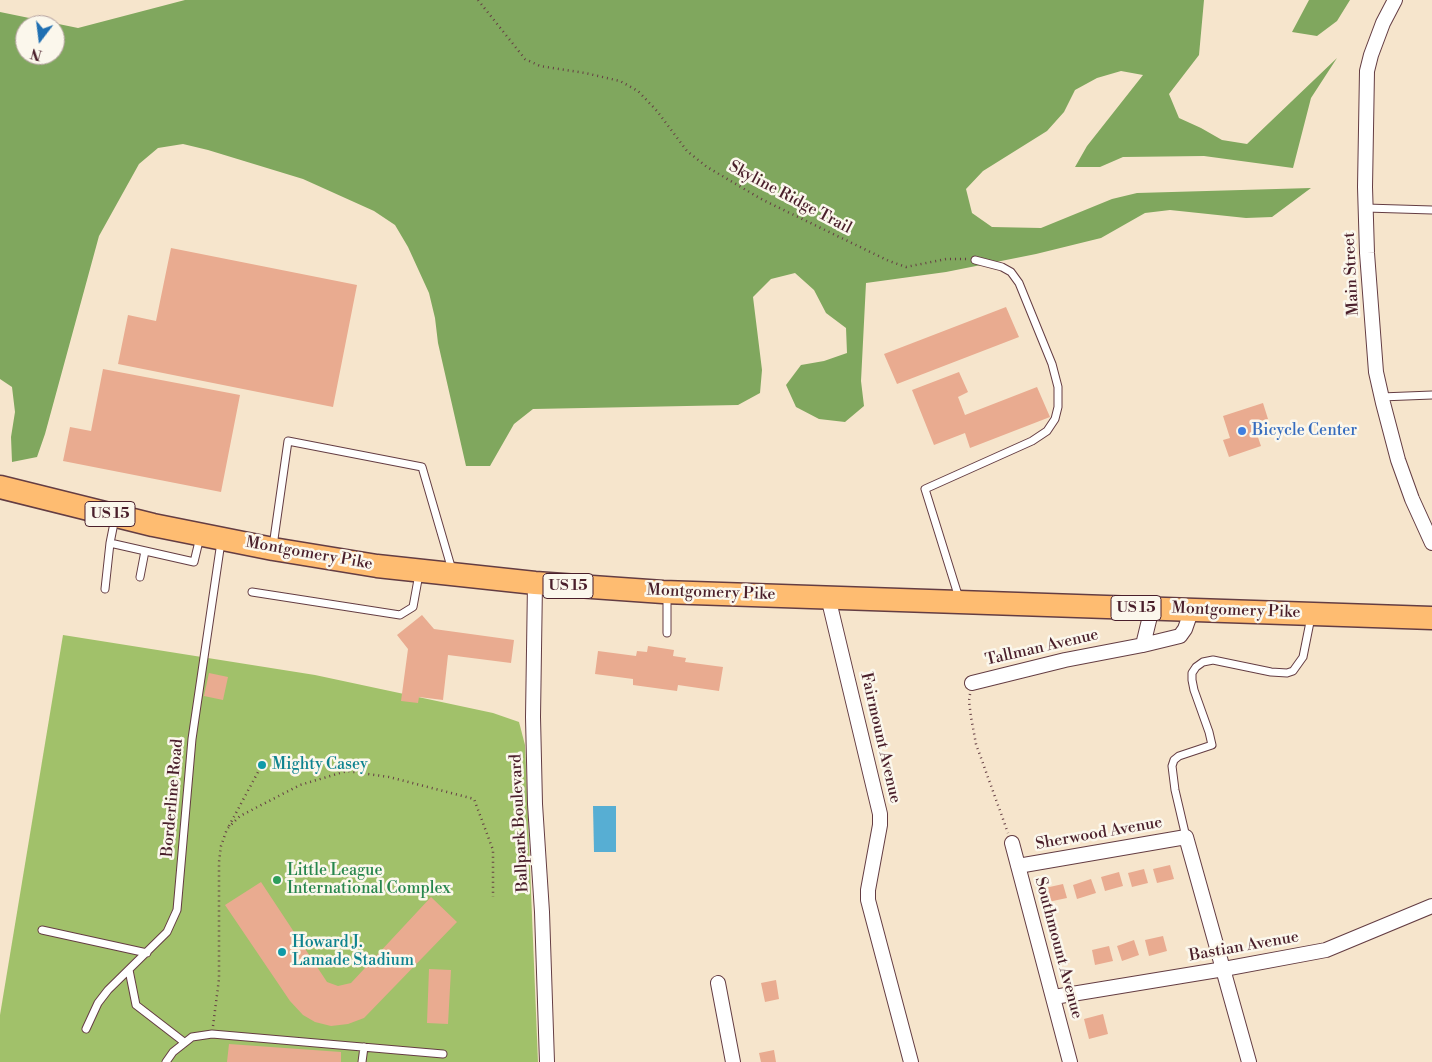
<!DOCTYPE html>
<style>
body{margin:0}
#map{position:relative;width:1432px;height:1062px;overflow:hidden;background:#f6e5cc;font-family:"Libre Bodoni",serif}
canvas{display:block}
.north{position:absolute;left:15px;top:15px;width:50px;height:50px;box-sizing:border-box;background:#fbf7ec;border:1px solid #b4a19f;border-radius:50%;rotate:195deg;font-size:14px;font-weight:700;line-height:20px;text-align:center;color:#4a1f2b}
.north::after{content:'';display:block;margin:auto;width:18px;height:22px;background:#1f6fb2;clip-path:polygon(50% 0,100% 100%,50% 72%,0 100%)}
</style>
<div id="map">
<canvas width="1432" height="1062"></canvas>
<div class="north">N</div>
</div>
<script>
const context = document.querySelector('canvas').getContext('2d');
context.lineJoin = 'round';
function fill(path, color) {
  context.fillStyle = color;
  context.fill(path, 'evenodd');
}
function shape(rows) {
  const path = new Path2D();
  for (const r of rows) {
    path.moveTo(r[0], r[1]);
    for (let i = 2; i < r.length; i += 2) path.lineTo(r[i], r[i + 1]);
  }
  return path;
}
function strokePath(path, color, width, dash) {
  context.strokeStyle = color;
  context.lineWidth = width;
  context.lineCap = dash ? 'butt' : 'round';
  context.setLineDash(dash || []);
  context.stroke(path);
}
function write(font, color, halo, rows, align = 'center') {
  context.font = font + ' "Libre Bodoni",serif';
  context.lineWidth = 5;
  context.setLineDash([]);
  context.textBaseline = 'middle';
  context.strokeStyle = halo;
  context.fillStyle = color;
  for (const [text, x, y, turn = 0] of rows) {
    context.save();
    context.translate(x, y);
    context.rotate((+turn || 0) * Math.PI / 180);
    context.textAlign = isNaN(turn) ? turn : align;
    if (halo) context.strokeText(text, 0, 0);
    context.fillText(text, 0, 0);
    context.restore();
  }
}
const green = shape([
 [63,635,315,675,493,713,519,722,525,745,538,1062,0,1062,0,1015]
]);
const forest = shape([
 [185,0,1204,0,1199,55,1169,94,1179,118,1201,128,1222,140,1247,144,1337,58,1311,98,1293,168,1204,156,1123,157,1100,167,1075,167,1087,146,1143,75,1121,71,1097,78,1075,90,1064,112,1047,131,983,171,966,189,972,213,992,227,1041,228,1112,199,1137,193,1311,188,1272,217,1246,218,1170,210,1145,213,1101,238,1036,254,946,272,866,283,861,381,864,406,845,422,819,419,796,407,786,385,801,365,824,361,847,353,846,328,826,313,814,290,795,273,771,279,753,297,762,370,760,393,738,405,533,409,514,424,490,466,466,466,438,343,435,318,429,293,408,247,395,225,374,211,303,179,208,150,183,144,158,148,139,164,99,236,45,434,37,457,12,462,11,437,15,412,12,387,0,379,0,12,78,28],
 [25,25,55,25,55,55,25,55],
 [1309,0,1350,0,1337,21,1317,36,1292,32]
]);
const water = shape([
 [593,806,616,806,616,852,594,852]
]);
const building = shape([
 [171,248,357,285,333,407,118,364,128,315,156,321],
 [1006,307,1019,337,897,384,884,354],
 [103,369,240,395,221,492,63,461,70,427,91,431],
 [959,372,968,392,958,397,965,415,1037,387,1050,417,970,448,965,433,934,445,912,390],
 [1263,403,1268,419,1253,423,1261,446,1229,457,1223,440,1230,438,1223,416],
 [422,615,434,629,514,640,511,663,448,655,443,700,419,697,418,703,401,701,408,649,397,635],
 [648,646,674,650,673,656,686,658,685,662,723,667,719,691,678,685,677,691,633,685,633,679,595,674,598,651,636,656,637,651,647,652],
 [209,673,228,677,223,700,204,696],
 [1170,865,1174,879,1157,883,1153,869],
 [1144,869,1148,883,1132,887,1128,873],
 [1119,872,1123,886,1105,891,1101,877],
 [1091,879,1096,893,1077,899,1073,885],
 [261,882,327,982,338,986,351,983,431,897,457,922,364,1018,348,1024,331,1026,315,1022,303,1015,290,1001,225,905],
 [1063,884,1067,898,1048,902,1045,888],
 [1163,936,1167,951,1149,956,1145,940],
 [1134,940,1139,955,1122,961,1117,946],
 [1109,946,1113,961,1095,965,1092,950],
 [429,969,451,970,448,1024,427,1023],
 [776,980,779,999,765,1002,761,983],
 [1103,1014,1108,1034,1089,1039,1084,1019],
 [229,1044,341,1052,341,1062,227,1062],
 [774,1050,776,1062,761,1062,759,1053]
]);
const path = shape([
 [478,0,525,59,540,66,585,73,620,81,638,91,657,111,687,151,707,167,763,200,889,261,906,267,946,259,966,259],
 [970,694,969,701,971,717,976,744,1008,833],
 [229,826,258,772],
 [213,1026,219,979,219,862,221,846,227,829,240,816,300,785,347,771,389,777,474,799,493,850,493,897]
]);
const service = shape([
 [1366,208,1432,210],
 [1381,397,1432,395],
 [115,518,110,543,194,562,200,537],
 [273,546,288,441,422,467,452,570],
 [140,577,145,551],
 [105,589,110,543],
 [252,592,400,615,413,607,419,574],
 [959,598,925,489,1032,441,1047,431,1055,419,1058,407,1058,387,1052,364,1019,283,1011,272,1002,267,975,260],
 [667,633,667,595],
 [1186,837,1175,790,1172,766,1174,760,1179,756,1212,745,1209,732,1194,690,1192,680,1192,673,1196,667,1203,662,1213,660,1271,672,1287,673,1293,671,1303,657,1311,617],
 [42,930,147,953],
 [129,970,136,1005,184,1042],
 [86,1029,98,1003,108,990,167,932,177,910,192,739,221,542],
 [166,1062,173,1052,192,1037,212,1034,443,1054],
 [362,1062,364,1047]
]);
const minor = shape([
 [1395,0,1383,23,1371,55,1367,71,1365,187,1367,253,1376,372,1383,403,1398,460,1412,499,1432,543],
 [535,583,533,717,535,804,542,912,547,1062],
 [828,597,880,814,880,825,868,890,868,900,911,1062],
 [1143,645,1180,636,1185,629,1192,609],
 [972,683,1065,660,1143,645,1152,608],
 [1012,843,1070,1062],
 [1018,866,1186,837,1249,1062],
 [718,983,733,1062],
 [1054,997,1224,969,1326,950,1432,906]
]);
const trunk = shape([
 [0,487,153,525,273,549,377,566,535,583,663,592,1432,618]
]);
const markers = [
 [1242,431,5,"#3f7fe0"],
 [262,765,5,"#0f9aa8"],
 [277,880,5,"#2e9e5b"],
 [282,952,5,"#0f9aa8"]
];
const shields = [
 [110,514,50],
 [568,586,50],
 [1136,608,50]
];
const shieldNames = [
 ["US 15",110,514],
 ["US 15",568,586],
 ["US 15",1136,608]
];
const streetNames = [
 ["Skyline Ridge Trail",790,198,28],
 ["Main Street",1352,274,-93],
 ["Montgomery Pike",309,554,10],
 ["Montgomery Pike",711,593,2],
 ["Montgomery Pike",1236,611,2],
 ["Tallman Avenue",1042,648,-13],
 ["Fairmount Avenue",880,738,77],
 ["Borderline Road",173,798,-85],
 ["Ballpark Boulevard",520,823,-93],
 ["Sherwood Avenue",1099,834,-10],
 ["Bastian Avenue",1244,947,-10],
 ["Southmount Avenue",1058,948,75]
];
const shopNames = [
 ["Bicycle Center",1252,431]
];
const cultureNames = [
 ["Mighty Casey",272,765],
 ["Howard J.",292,943],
 ["Lamade Stadium",292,961]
];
const leisureNames = [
 ["Little League",287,871],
 ["International Complex",287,889]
];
fill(green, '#a1c16a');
fill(forest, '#80a75e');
fill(water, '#57aed3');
fill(building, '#e9ab90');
strokePath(service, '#643d43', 9);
strokePath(minor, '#643d43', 16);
strokePath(trunk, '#643d43', 25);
strokePath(path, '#643d43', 2.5, [1, 4]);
strokePath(service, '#fff', 7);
strokePath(minor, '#fff', 14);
strokePath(trunk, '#febc71', 22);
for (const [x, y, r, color] of markers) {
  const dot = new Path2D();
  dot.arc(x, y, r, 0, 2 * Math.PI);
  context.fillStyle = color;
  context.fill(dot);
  strokePath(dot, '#fbf7ec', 2);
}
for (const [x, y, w] of shields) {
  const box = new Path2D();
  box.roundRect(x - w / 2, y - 12.5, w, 25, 4);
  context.fillStyle = '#fbf7ec';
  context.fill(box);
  strokePath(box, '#4a1f2b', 1);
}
write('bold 15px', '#4a1f2b', null, shieldNames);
write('16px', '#4a1f2b', '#fbf7ec', streetNames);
write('16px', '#366cbe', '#fbf7ec', shopNames, 'left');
write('16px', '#0d838f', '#fbf7ec', cultureNames, 'left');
write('16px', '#27864d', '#fbf7ec', leisureNames, 'left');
</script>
